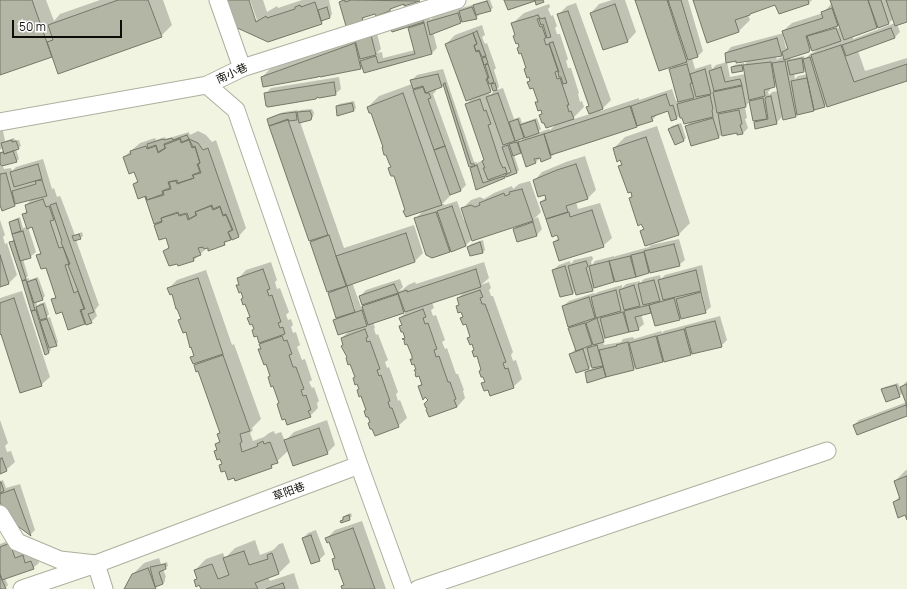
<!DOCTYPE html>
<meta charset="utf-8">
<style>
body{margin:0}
#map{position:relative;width:907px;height:589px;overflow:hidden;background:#f0f4e1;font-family:Manrope,sans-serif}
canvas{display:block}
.scale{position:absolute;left:12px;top:20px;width:110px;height:18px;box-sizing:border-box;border:2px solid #0c0d07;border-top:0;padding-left:5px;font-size:12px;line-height:14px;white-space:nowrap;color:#0c0d07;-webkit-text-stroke:3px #fff;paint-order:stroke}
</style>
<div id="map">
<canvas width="907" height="589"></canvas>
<div class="scale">50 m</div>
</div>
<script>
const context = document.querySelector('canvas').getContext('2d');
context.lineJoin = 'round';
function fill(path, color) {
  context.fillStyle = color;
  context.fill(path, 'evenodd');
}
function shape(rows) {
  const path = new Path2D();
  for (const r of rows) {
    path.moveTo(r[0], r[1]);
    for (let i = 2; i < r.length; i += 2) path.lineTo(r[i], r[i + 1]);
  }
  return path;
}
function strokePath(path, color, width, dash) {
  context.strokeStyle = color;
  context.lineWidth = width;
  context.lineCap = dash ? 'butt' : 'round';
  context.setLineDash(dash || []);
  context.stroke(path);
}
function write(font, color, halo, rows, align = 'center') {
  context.font = font + ' Manrope,"Noto Sans SC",sans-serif';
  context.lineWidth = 3;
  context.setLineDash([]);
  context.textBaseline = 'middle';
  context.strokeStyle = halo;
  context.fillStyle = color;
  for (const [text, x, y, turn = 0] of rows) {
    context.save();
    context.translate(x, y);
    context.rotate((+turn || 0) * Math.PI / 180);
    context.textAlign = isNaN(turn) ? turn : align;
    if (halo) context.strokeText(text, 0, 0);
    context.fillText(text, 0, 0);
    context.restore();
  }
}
const shadow = shape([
 [0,0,46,0,54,21,60,14,100,0,163,0,172,25,161,36,53,56,0,74],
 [248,0,254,20,257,20,250,0,263,0,267,12,277,6,278,8,302,0,329,0,332,14,330,17,326,18,321,23,234,25],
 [342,0,419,0,405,5,404,3,393,7,390,10,376,13,366,16,362,20,340,2],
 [488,0,490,0,493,8,490,10,478,14,479,15,476,18,462,20,461,22,433,32,437,48,432,53,364,72,363,66,361,68,262,77,270,69,376,30,381,49,377,53,382,52,383,58,415,50,409,28,413,24,425,17,426,19,430,18,430,20,433,17],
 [612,0,625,0,636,32,628,41,604,49,591,13,599,4],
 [636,0,688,0,703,51,698,56,692,58,695,69,711,64,712,69,716,65,727,62,730,77,745,74,744,68,742,70,732,67,734,65,744,63,744,65,749,60,737,59,726,53,731,47,784,33,783,31,792,23,823,13,832,3,831,0,907,0,907,21,897,24,900,32,895,37,858,51,865,71,907,58,907,80,827,104,824,106,798,114,796,116,784,118,783,116,776,123,755,123,758,119,750,101,745,107,747,118,745,119,748,128,743,133,738,134,737,132,723,133,718,138,687,126,691,121,680,115,677,118,671,120,669,110,657,114,657,115,652,120,555,153,551,157,542,160,541,157,536,162,522,151,520,153,514,155,519,170,517,172,511,168,509,170,511,174,507,175,505,177,477,188,471,168,474,165,470,166,444,85,442,87,435,89,436,91,433,94,466,185,461,190,453,193,441,205,444,204,445,205,457,201,464,220,466,219,462,209,471,200,480,197,484,199,494,193,512,186,513,189,519,184,530,181,541,212,534,219,538,217,542,229,537,235,514,229,518,225,472,239,465,246,450,252,415,219,424,210,406,210,372,112,368,107,379,96,412,84,411,81,417,75,443,69,474,162,476,162,477,163,483,160,483,162,485,160,467,104,473,97,446,44,455,35,482,25,485,35,482,37,485,44,487,43,496,68,494,70,498,83,499,87,494,91,503,88,514,119,520,117,522,123,537,118,541,129,537,133,549,129,550,130,556,124,541,115,543,113,537,103,538,101,534,87,529,82,531,79,522,52,518,48,520,46,512,24,524,13,549,4,550,7,548,9,551,16,553,15,557,26,555,28,557,34,560,34,568,59,566,61,568,68,571,68,579,93,578,94,580,102,582,101,584,107,571,120,590,114,588,108,590,105,558,15,567,6,576,3,611,100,600,111,639,98,639,100,672,89,676,101,679,100,671,69,675,65],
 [893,19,895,23,853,39,853,36,877,27,878,26,879,27,889,23],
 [841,25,841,27,816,35,816,33],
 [785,35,788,47,786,48,783,36],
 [812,48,819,48,814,52,810,54,805,59,804,56,791,59,790,57,808,51],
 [783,53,784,57,779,58,777,60,776,56,781,55],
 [807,68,808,74,798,76,795,79,794,73,804,71],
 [777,84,778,91,772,92,769,95,768,92,770,90,770,87,775,86],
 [493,88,494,91,490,95,489,92],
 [525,136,520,142,519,139],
 [694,0,812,0,809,3,776,4,752,12,748,15,750,20,739,31,708,42],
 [339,77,341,89,335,94,265,94,271,88],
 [354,101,356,108,354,110,338,114,337,106,339,104],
 [312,109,314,113,313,116,311,119,300,122,344,248,414,225,423,253,415,261,352,282,361,307,367,302,360,296,366,290,400,279,403,287,399,291,402,290,408,285,415,282,416,284,484,262,489,278,481,285,489,282,491,288,489,290,491,296,493,296,513,352,511,355,513,361,516,360,522,379,513,387,489,389,483,384,486,380,477,355,473,351,475,349,473,343,468,338,471,336,458,298,465,291,432,302,434,308,431,310,433,316,436,315,445,340,442,342,445,349,447,348,456,374,458,374,464,390,463,391,465,398,457,407,429,400,419,386,422,383,419,375,416,370,417,369,415,363,413,363,411,359,413,358,407,340,404,338,406,337,400,326,402,324,400,318,407,311,373,322,375,328,374,329,376,335,378,334,388,360,385,362,387,368,389,367,398,392,396,394,398,401,400,400,407,418,398,426,369,423,371,421,365,411,367,409,342,338,350,330,334,320,337,317,329,293,332,289,328,291,271,126,274,123,268,119,271,117,284,112,298,110,298,112,300,110],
 [346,281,355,309,353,309,344,282],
 [681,123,686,138,683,141,669,129,672,126],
 [657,126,690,223,679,234,646,245,641,231,644,228,632,191,619,166,622,163,621,159,614,148,625,137],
 [0,131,3,131,5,141,14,138,15,140,19,140,21,146,18,148,16,149,19,159,16,161,2,165,4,169,11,168,12,171,16,167,43,159,52,189,54,188,57,197,60,196,61,198,75,235,82,232,83,236,80,238,76,240,99,305,95,310,97,316,91,322,86,321,84,323,62,311,52,300,56,296,46,266,37,255,41,252,32,226,28,227,36,252,30,257,23,259,28,276,25,279,11,242,15,239,14,234,17,232,10,222,13,220,20,217,23,228,27,227,23,215,27,210,26,205,32,199,16,203,14,205,0,201,0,152,4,151,3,147,0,150],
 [198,131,206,135,212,142,216,140,246,228,238,237,229,240,224,244,208,247,194,260,179,265,165,251,170,246,166,236,160,239,147,201,148,200,146,195,134,184,138,180,135,171,124,157,140,143,155,138,156,140,165,137,166,139,189,132,190,135],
 [179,211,188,211,188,215,180,215,182,220,174,215,173,213],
 [585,156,596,190,588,198,576,202,578,209,600,203,612,238,603,246,554,242,559,237,558,234,553,236,541,202,546,197,545,193,534,181,542,172,566,162],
 [0,220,5,235,3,237,5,244,7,243,17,275,9,283,0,286],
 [679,239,685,260,679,265,616,281,616,280,614,282,597,286,592,290,576,290,573,294,553,270,559,265,570,261,571,264,574,260,592,256,593,259,591,262,592,265,595,261,614,256,614,257,616,256,649,247,651,245],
 [483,240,485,250,483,252,471,255,468,247,471,244],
 [271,262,277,280,275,282,277,289,280,288,289,312,286,315,288,320,291,319,293,325,291,327,293,333,296,332,300,345,297,347,302,360,305,359,312,380,309,382,312,388,314,387,319,401,317,403,318,408,310,416,280,402,274,385,269,377,270,375,267,363,259,350,261,348,257,335,248,318,250,316,246,303,242,299,244,297,242,291,237,286,240,283,238,279,246,270],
 [702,265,711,307,706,311,701,288,699,290,704,313,680,318,679,319,652,311,641,314,644,324,638,329,630,330,608,336,603,341,604,345,621,342,623,339,633,337,634,339,661,331,662,333,664,331,720,316,727,340,721,346,664,361,664,359,662,361,636,367,634,369,607,376,607,375,605,376,586,372,588,370,593,368,592,365,589,369,571,354,576,348,569,328,573,324,563,306,569,301,594,293,595,294,598,292,622,285,622,288,626,284,640,281,640,283,644,279,660,275,661,279,665,275],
 [206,270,232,345,234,344,261,419,252,428,253,430,250,433,253,441,264,437,269,433,274,431,275,434,281,432,285,441,294,432,327,420,335,445,327,453,289,450,271,467,225,470,220,466,223,463,215,451,218,449,216,444,220,440,218,434,220,432,199,370,195,365,199,361,192,357,194,355,186,331,179,320,181,317,173,293,168,289,177,280],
 [38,277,45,296,42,299,36,301,37,306,39,304,45,302,49,314,45,319,50,317,58,342,56,345,50,347,51,350,49,352,45,353,23,282,26,279,29,278,29,280],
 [22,291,50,377,41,385,2,333,0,334,0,298],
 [907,381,907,415,854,425,859,420,907,402,903,393,899,396,883,390,885,387,898,383,900,388],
 [0,420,8,443,5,446,7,452,11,451,15,462,6,470,0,473],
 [906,470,907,470,907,517,894,502,900,496,895,481],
 [3,480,6,488,20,484,35,530,30,535,0,501,0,481],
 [351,513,352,516,349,519,341,521,346,515],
 [362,521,386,589,343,589,342,586,345,584,339,567,333,560,336,557,330,541,326,539,335,530],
 [316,530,325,554,319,560,303,538,308,533],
 [16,538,28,550,31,558,37,556,39,563,33,568,5,578,8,585,5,588,0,589,0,544],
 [255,540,260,555,273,550,279,544,283,543,290,562,279,573,268,577,270,581,294,573,299,589,202,589,200,584,195,580,198,578,195,570,206,559,223,553,225,558,235,548],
 [159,558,161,564,167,562,168,566,163,569,166,577,165,578,165,581,163,584,158,585,155,588,156,589,125,589,133,574,144,563]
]);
const building = shape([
 [0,0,32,0,52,57,0,75,0,0],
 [118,0,148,0,162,37,58,74,47,42,53,40,48,25,118,0],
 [225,0,249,0,256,22,266,16,267,18,295,9,295,7,300,5,301,7,315,2,322,24,268,42,233,26,225,0],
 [344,0,345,0,345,2,351,0,420,1,404,6,404,4,390,9,390,11,376,16,375,14,362,18,363,21,346,26,339,2,344,0],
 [504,0,534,0,535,1,508,10,504,0],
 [535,0,543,0,544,2,536,5,535,0],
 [635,0,667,0,687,62,659,71,635,0],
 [668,0,681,0,698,57,688,60,668,0],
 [693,0,808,0,809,4,779,14,775,5,750,14,750,15,735,20,739,32,707,43,693,0],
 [830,0,868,0,877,28,844,40,830,0],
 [868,0,881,0,889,24,878,28,868,0],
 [886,0,907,0,907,22,895,26,886,0],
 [487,1,491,11,476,15,473,5,487,1],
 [615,4,628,42,603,50,590,13,615,4],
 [327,7,330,18,321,21,318,10,327,7],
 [472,7,477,19,462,22,459,11,472,7],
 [832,8,838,26,806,36,810,50,809,52,784,60,782,52,788,49,782,31,823,18,821,12,832,8],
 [568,11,603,109,589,114,586,107,589,106,557,14,568,11],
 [458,13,461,23,430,35,427,22,458,13],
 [538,15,540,18,537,19,540,27,542,26,546,38,544,39,546,45,549,44,558,71,555,72,557,79,560,78,569,105,567,105,569,112,571,111,574,119,546,128,544,123,542,123,539,115,542,114,541,110,538,111,535,102,538,102,533,88,530,89,527,82,530,81,529,77,527,78,524,69,526,68,521,53,519,54,517,48,519,47,518,43,516,44,513,36,515,35,511,23,538,15],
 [545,18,551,37,547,38,543,24,541,25,539,19,545,18],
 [422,19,424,22,392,32,391,29,422,19],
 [424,23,432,54,364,73,360,61,376,56,378,63,415,54,408,28,424,23],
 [836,28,841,41,812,51,807,36,836,28],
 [891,28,895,38,846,56,842,45,891,28],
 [477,31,486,56,482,57,479,50,476,51,474,46,477,44,473,33,477,31],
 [473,33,477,44,474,45,476,52,479,51,488,78,486,79,491,92,466,101,445,44,473,33],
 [371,35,376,55,360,59,355,40,371,35],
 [777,38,782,56,736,63,736,61,726,63,725,53,777,38],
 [553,42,567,83,563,84,561,77,559,77,558,72,559,72,549,43,553,42],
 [355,43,361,69,320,77,319,76,318,77,263,87,261,77,355,43],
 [841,45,854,82,907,64,907,81,827,107,811,55,841,45],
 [486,57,488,63,484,65,482,58,486,57],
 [810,57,825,107,814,110,803,59,810,57],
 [802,58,804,72,790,75,787,61,802,58],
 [785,61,796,117,783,120,772,63,785,61],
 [771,62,775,87,764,90,765,96,749,100,743,65,771,62],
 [488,64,494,82,489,84,487,78,489,78,485,65,488,64],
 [687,64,692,83,690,84,694,98,678,102,669,69,687,64],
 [742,65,743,71,732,73,731,67,742,65],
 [721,67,725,82,740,79,742,85,714,91,709,71,721,67],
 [705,69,711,94,696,97,690,74,705,69],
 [438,74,442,87,426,93,423,86,413,89,410,80,438,74],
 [807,78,814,111,797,115,791,81,807,78],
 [334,82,336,95,319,98,317,97,316,99,268,107,266,106,264,93,334,82],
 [445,83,471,164,474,164,475,166,469,167,443,84,445,83],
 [495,83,497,90,493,91,491,84,495,83],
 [742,86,746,107,717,113,713,92,742,86],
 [423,87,425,93,429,93,431,98,428,99,445,146,434,150,413,90,423,87],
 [403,93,442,205,406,217,403,211,405,210,394,176,391,176,390,174,388,168,391,167,389,163,386,155,384,155,382,147,383,147,371,113,369,113,367,107,403,93],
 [498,93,515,141,503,145,486,97,498,93],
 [666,94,670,106,673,105,677,119,671,121,668,111,651,117,653,121,637,126,631,106,666,94],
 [710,95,713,109,712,110,713,117,684,124,682,118,680,118,677,104,710,95],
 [771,96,777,124,755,129,754,122,768,119,765,99,766,97,771,96],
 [763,98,767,119,753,121,749,101,763,98],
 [480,99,484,111,486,110,491,124,488,125,500,162,503,168,505,167,507,173,488,180,483,168,485,168,482,161,484,160,465,104,480,99],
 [352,103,354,111,337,116,336,106,352,103],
 [630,106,637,127,551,155,544,134,630,106],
 [739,110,742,124,740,125,743,134,737,135,737,133,722,136,718,114,739,110],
 [310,111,312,116,311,120,299,123,297,112,310,111],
 [296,112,297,120,289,121,288,119,269,126,267,119,280,114,296,112],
 [713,118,719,138,691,146,685,126,713,118],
 [518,119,524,138,515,141,509,122,518,119],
 [288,120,328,235,309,241,269,126,288,120],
 [535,120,539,133,525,138,520,125,535,120],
 [678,125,684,141,675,145,668,129,678,125],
 [544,134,551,158,541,162,540,158,534,159,536,163,526,167,518,142,544,134],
 [187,135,189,139,182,142,180,138,164,144,165,148,158,152,156,145,148,148,147,144,163,139,164,140,172,138,173,140,187,135],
 [646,137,679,235,645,246,640,231,644,229,641,224,638,226,629,198,632,197,631,192,628,193,618,166,622,165,620,160,617,162,613,148,646,137],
 [180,139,181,143,189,140,192,148,195,147,200,163,197,164,200,172,192,175,194,178,178,183,177,180,168,182,170,188,162,191,163,194,147,200,146,196,138,199,133,184,138,182,134,172,129,174,123,157,131,154,130,151,146,146,147,149,156,146,158,153,166,148,164,145,180,139],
 [189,139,198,143,203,150,208,148,239,237,232,240,228,232,233,230,226,214,223,215,220,206,213,209,212,205,195,212,196,215,189,219,187,213,179,215,178,212,161,218,162,221,154,224,145,197,147,200,164,195,163,191,171,189,169,182,176,181,177,184,194,178,193,175,201,173,198,164,200,163,195,146,193,147,189,139],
 [12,140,12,142,16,141,19,149,4,154,1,143,12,140],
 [517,142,521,153,513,156,509,144,517,142],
 [508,145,517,173,506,177,505,175,511,172,502,147,508,145],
 [445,146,461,191,450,195,434,150,445,146],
 [13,151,17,162,2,166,0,164,0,153,3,152,4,154,13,151],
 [38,164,42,179,14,187,10,172,38,164],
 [576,164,588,199,566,206,568,212,546,219,540,202,546,200,545,195,538,197,533,180,557,170,576,164],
 [477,165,483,183,504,176,505,178,476,190,470,168,477,165],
 [6,173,15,206,2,211,0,205,0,174,6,173],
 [42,180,47,196,15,204,12,191,36,184,35,181,42,180],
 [522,189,533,221,472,241,461,208,471,205,475,207,480,205,479,203,504,193,505,196,510,194,509,192,522,189],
 [43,199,46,207,49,206,54,220,50,221,59,248,63,247,69,264,65,265,74,293,78,291,84,309,80,310,85,324,68,330,62,312,56,314,51,299,56,298,46,268,41,269,36,255,41,254,32,227,27,229,22,214,27,213,25,205,43,199],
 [56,203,94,312,88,314,92,323,86,325,81,310,85,309,68,265,70,264,61,242,62,241,50,205,56,203],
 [211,206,213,210,220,207,223,216,226,215,232,230,228,232,231,240,224,242,225,245,208,251,208,248,204,249,203,247,198,248,201,255,193,258,194,261,178,266,177,264,169,266,163,251,169,248,166,238,159,240,154,225,162,222,161,218,178,213,179,216,186,214,188,220,197,215,195,212,211,206],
 [452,206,466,246,451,252,437,211,452,206],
 [592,210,604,247,559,261,553,242,559,240,557,235,552,237,546,219,569,212,570,217,592,210],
 [436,212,450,252,432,258,426,255,414,218,436,212],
 [18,219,21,231,12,234,9,222,18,219],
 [533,222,537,236,517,242,513,229,533,222],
 [23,231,31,258,20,261,12,234,23,231],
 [406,233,415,262,347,286,336,256,406,233],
 [79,234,81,239,74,241,72,236,79,234],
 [329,235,346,286,327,292,310,242,329,235],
 [14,241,26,279,22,281,9,242,14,241],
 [480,242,483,253,470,256,467,247,480,242],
 [674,244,680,266,650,273,644,251,674,244],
 [644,252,649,273,636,277,631,255,644,252],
 [0,255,9,284,0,287,0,255],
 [630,256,636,277,615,282,609,261,630,256],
 [586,261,588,266,586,268,593,291,576,295,568,266,586,261],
 [609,261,614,282,594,288,589,266,609,261],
 [565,266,573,294,560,297,552,270,565,266],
 [263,269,270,289,267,290,269,296,272,295,281,322,278,323,280,328,283,327,285,334,259,343,257,336,254,337,252,330,254,329,252,324,250,325,247,318,250,317,245,304,243,305,241,299,243,298,241,292,239,293,236,285,239,285,237,278,263,269],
 [476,269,481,287,405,312,398,293,407,290,407,292,476,269],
 [696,270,701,291,663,300,658,280,696,270],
 [198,278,223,354,193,364,190,357,194,356,191,347,190,348,186,332,183,333,178,320,181,319,177,309,176,309,172,294,170,295,167,288,198,278],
 [36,279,43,300,34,303,27,282,36,279],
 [26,280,35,310,31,311,22,281,26,280],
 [654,280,660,301,643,305,638,284,654,280],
 [394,284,398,293,362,305,359,296,394,284],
 [634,285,640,306,624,310,619,290,634,285],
 [347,286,355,312,336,318,328,293,347,286],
 [480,290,483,297,480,298,482,304,485,304,506,362,503,363,505,369,508,368,514,388,490,396,488,390,484,391,481,383,485,382,483,377,481,377,479,371,481,370,477,356,474,357,472,351,474,350,472,344,470,345,467,338,470,337,466,324,463,325,460,318,463,317,461,312,458,313,456,306,459,305,457,298,480,290],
 [616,290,621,311,596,318,591,297,616,290],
 [701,292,706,313,681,319,676,299,701,292],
 [398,294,404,313,368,325,362,306,398,294],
 [589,297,595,318,568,327,562,306,589,297],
 [14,298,42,386,20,393,1,334,0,335,0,303,14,298],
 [674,298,680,320,655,326,649,305,674,298],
 [43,304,47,318,40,320,36,307,43,304],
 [649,305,651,313,635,317,639,330,629,332,624,311,649,305],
 [423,309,426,317,423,318,425,324,428,323,437,349,434,350,436,357,439,356,448,382,450,382,456,399,454,400,457,407,429,417,426,410,427,408,426,408,424,404,428,400,425,397,423,400,418,386,422,385,419,376,416,377,415,374,416,373,414,370,416,370,414,364,412,365,410,359,412,360,412,356,407,344,405,345,404,341,405,340,402,339,405,338,403,332,401,332,399,326,402,325,399,318,423,309],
 [36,310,49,353,45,355,31,311,36,310],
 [362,310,367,326,338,335,333,320,362,310],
 [623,312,629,332,605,338,600,318,623,312],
 [597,318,604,342,593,345,586,323,597,318],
 [47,319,57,346,49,348,40,321,47,319],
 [715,321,722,347,692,354,685,328,715,321],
 [585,323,592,345,576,351,568,328,585,323],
 [365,329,368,337,366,338,367,342,370,341,380,369,377,370,379,376,381,375,390,401,388,402,390,408,392,408,399,427,375,436,372,429,370,429,368,423,370,422,368,417,366,417,364,411,366,410,361,396,359,397,357,390,359,389,357,384,355,385,353,378,355,377,350,364,348,365,346,358,347,357,341,346,343,345,341,338,365,329],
 [684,329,691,355,664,362,657,336,684,329],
 [282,336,284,341,287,340,292,354,289,355,293,367,296,367,304,389,301,390,303,396,306,395,311,410,308,411,311,417,287,425,285,419,282,420,277,404,279,403,273,386,271,387,268,377,270,376,266,364,264,365,258,349,261,349,259,344,282,336],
 [656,336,663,362,636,369,629,343,656,336],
 [628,342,634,370,606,377,599,350,617,346,616,345,628,342],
 [597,345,603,366,592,368,587,348,597,345],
 [583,349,589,369,576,373,569,354,583,349],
 [223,355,250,431,240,434,242,442,240,443,242,452,258,446,257,444,263,441,264,444,270,442,278,463,271,465,272,468,235,481,234,478,228,480,225,471,221,472,219,465,222,464,220,459,217,460,214,451,217,450,215,444,220,442,217,434,220,433,198,371,196,372,194,365,223,355],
 [603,367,606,377,587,383,585,372,603,367],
 [907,384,907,406,900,387,907,384],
 [896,385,900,397,886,402,881,389,896,385],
 [906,405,907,408,907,416,857,435,853,425,906,405],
 [319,428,328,454,293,466,284,440,319,428],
 [2,458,7,471,0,474,0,459,2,458],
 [907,476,907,520,905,515,898,518,893,502,900,499,894,481,907,476],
 [0,482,1,482,4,491,0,493,0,482],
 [14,489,31,536,15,524,0,503,0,494,14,489],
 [349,515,350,520,341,523,340,521,343,520,343,517,349,515],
 [353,528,375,589,342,589,341,586,344,585,338,569,335,570,332,559,335,558,329,542,327,543,325,538,353,528],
 [311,535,320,561,311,564,302,538,311,535],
 [10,543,15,558,23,555,25,563,31,561,34,569,2,580,0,573,0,547,10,543],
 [244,551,249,565,268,559,267,555,272,553,279,574,255,583,258,589,201,589,199,585,196,587,194,580,197,579,194,570,212,564,218,579,229,575,223,558,244,551],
 [165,564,166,569,159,572,163,584,155,587,150,567,165,564],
 [148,568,156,589,124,589,132,574,148,568],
 [0,575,6,589,0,589,0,575],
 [283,583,285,589,266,589,283,583]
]);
const minor = shape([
 [218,0,242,68],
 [207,85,236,110,359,465],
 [0,122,207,85,242,68,457,0],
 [0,514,17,542,60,560,96,564,104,589],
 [22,589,96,564,359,465,404,589],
 [418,589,827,451]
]);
const streetNames = [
 ["南小巷",232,74,-24],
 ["草阳巷",289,492,-20]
];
fill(shadow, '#0003');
fill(building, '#b3b6a5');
strokePath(building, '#747767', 1);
strokePath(minor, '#acb09e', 19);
strokePath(minor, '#fff', 17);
write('11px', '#0c0d07', '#fff', streetNames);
</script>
